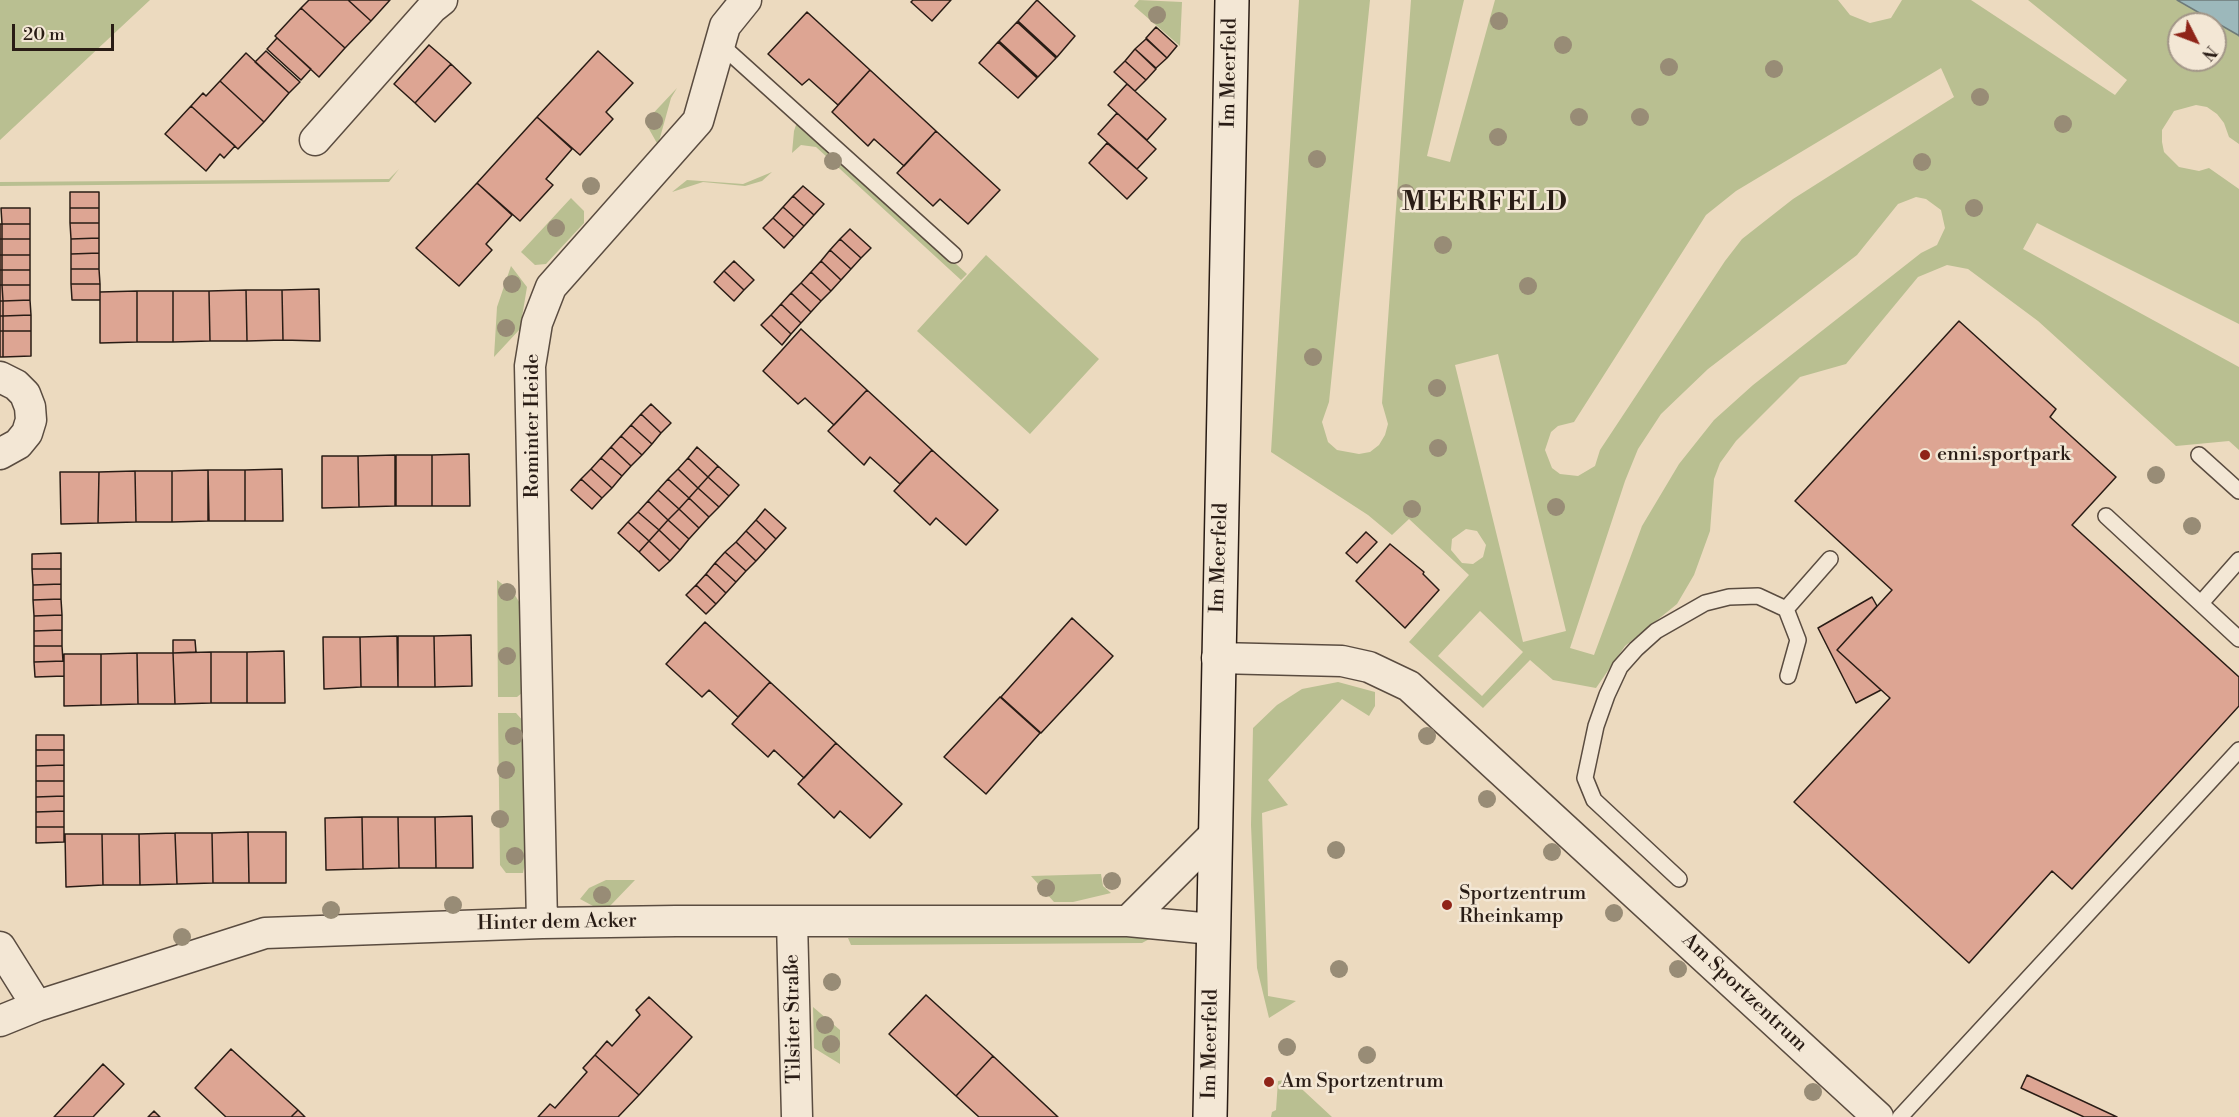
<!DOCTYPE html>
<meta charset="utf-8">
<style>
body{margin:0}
#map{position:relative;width:2239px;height:1117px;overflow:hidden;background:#ecdabf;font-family:"Libre Bodoni",serif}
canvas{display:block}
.north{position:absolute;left:2167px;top:12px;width:60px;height:60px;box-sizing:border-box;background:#f3e7d5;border:2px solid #a29688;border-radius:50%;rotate:132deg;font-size:16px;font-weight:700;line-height:24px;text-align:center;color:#291c15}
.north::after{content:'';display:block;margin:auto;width:21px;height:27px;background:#8f2418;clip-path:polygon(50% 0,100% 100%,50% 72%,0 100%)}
.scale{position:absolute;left:12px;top:24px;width:102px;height:27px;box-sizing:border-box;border:3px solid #291c15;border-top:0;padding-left:8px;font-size:18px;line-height:21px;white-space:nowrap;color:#291c15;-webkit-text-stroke:4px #f3e7d5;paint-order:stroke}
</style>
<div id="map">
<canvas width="2239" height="1117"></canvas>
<div class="north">N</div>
<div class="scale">20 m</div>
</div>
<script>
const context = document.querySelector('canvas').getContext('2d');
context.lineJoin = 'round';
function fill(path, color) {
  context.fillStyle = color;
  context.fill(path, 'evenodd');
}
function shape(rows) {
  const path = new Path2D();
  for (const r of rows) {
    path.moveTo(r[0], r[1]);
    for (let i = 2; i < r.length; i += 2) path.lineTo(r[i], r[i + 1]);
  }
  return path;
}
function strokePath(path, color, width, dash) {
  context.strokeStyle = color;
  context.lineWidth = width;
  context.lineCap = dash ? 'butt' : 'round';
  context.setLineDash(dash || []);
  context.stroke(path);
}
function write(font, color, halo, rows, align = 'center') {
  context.font = font + ' "Libre Bodoni",serif';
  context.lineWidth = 5;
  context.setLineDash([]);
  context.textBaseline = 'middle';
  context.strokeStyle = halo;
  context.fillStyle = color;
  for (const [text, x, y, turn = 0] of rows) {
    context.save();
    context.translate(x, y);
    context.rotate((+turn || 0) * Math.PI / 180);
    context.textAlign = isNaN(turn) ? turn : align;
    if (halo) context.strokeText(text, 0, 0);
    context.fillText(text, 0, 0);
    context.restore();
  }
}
const green = shape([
 [0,0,150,0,0,140],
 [1139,0,1182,2,1180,46,1134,6],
 [1299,0,1370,0,1329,402,1322,422,1328,442,1337,450,1359,454,1370,452,1379,445,1385,435,1388,424,1382,403,1411,0,1464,0,1427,156,1450,162,1495,0,1838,0,1850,15,1870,23,1891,18,1902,0,1971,0,2115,95,2127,80,2028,0,2239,0,2239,144,2229,137,2224,123,2217,114,2207,107,2196,105,2174,111,2162,130,2162,142,2164,152,2179,167,2199,171,2209,168,2239,189,2239,324,2037,223,2023,249,2239,367,2239,450,2229,441,2176,446,2038,321,1968,269,1947,265,1918,277,1846,364,1800,377,1736,441,1720,463,1714,479,1710,531,1694,575,1677,604,1625,646,1596,688,1553,680,1530,660,1483,708,1409,642,1469,575,1409,519,1392,535,1368,515,1271,452],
 [2179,24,2215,24,2215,60,2179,60],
 [1941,68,1954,97,1793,199,1742,239,1725,261,1600,450,1595,466,1578,476,1560,474,1552,468,1545,450,1551,432,1558,426,1574,422,1706,215,1736,191],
 [1916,197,1926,199,1941,210,1945,228,1937,245,1921,253,1753,385,1714,420,1679,464,1642,526,1594,655,1570,648,1625,481,1638,449,1661,414,1708,369,1857,255,1898,204],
 [1498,354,1566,631,1523,642,1455,365],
 [1466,529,1477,531,1486,545,1483,557,1473,564,1462,563,1451,550,1452,539],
 [1480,611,1523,652,1482,696,1438,656],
 [677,88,671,98,658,145,645,122],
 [801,122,967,274,961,280,816,147,801,145,792,153,794,131,796,125],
 [399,169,389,182,0,186,0,182,389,179],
 [772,172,762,181,745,186,703,182,672,192,687,180,743,184],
 [571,198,584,211,584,223,546,264,535,265,521,252],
 [986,255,1099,359,1030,434,917,331],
 [511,266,527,287,520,329,494,357,497,307],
 [497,580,513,592,521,605,522,693,517,697,498,697],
 [1338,682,1375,692,1375,706,1369,716,1342,699,1268,780,1288,805,1262,813,1268,996,1296,1001,1269,1018,1257,968,1251,825,1253,728,1277,705,1302,689],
 [498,713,516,713,524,722,525,863,523,873,506,873,500,865],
 [1101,874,1103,886,1111,893,1073,902,1054,902,1031,876],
 [606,880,635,880,609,907,593,906,580,899,589,888],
 [1136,932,1153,937,1142,943,860,945,851,945,848,938],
 [813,1007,840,1030,840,1064,814,1048],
 [1291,1079,1332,1117,1271,1117,1272,1112,1276,1110,1278,1081]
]);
const water = shape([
 [2177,0,2239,0,2239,36,2238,35,2177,0]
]);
const building = shape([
 [309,0,348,0,371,21,345,48,301,8,309,0],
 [348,0,390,0,371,21,348,0],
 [913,0,951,0,932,21,911,2,913,0],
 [1037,0,1075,36,1057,57,1018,21,1037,0],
 [301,8,345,48,319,77,275,36,301,8],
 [807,12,870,70,838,105,809,79,802,85,768,54,807,12],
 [1017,22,1056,58,1038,77,999,41,1017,22],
 [1156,27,1177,46,1167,58,1146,38,1156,27],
 [277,38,311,69,301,80,267,49,277,38],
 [1146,39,1167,58,1156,68,1135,49,1146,39],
 [998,42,1037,78,1018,98,979,63,998,42],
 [429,45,451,64,415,103,394,84,429,45],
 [1135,49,1156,69,1146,80,1125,61,1135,49],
 [266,51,300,82,289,93,255,62,266,51],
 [598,51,633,83,606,112,613,119,580,155,537,117,598,51],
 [246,53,289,93,264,122,220,81,246,53],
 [1125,61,1146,80,1135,91,1114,72,1125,61],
 [451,64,471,83,435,122,415,103,451,64],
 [870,70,936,131,904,166,874,139,868,146,832,112,870,70],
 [220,81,264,122,238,149,191,106,203,93,206,96,220,81],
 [1127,84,1166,119,1147,140,1108,105,1127,84],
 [191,106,235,146,224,158,220,154,206,171,165,134,191,106],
 [1117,113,1156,149,1137,169,1098,134,1117,113],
 [537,117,572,149,546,179,553,185,520,221,477,183,537,117],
 [936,131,1000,190,968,224,940,199,933,206,897,173,936,131],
 [1107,143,1147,178,1127,199,1089,163,1107,143],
 [477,183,512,215,486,244,492,250,459,286,416,248,477,183],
 [803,186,824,204,814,215,793,196,803,186],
 [70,192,99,192,99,208,70,208,70,192],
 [793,196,814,215,804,226,783,207,793,196],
 [783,207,804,226,794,237,773,218,783,207],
 [1,208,30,208,30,224,2,224,1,208],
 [70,208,99,208,99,223,70,223,70,208],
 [773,218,794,237,784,248,763,228,773,218],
 [70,223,99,223,99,238,71,239,70,223],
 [0,224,2,224,2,239,0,239,0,224],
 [2,224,30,224,30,239,2,239,2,224],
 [850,229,871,248,861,258,840,239,850,229],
 [99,238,99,253,71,254,71,239,99,238],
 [0,239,2,239,2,255,0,255,0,239],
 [2,239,30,239,30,255,2,255,2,239],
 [840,239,861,258,851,269,830,250,840,239],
 [830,250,851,269,841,280,821,261,830,250],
 [99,253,99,269,71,269,71,254,99,253],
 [0,255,2,255,2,270,0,270,0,255],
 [2,255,30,255,30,270,2,270,2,255],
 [734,261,754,280,744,290,724,271,734,261],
 [821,261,841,280,831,291,811,272,821,261],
 [71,269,99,269,100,284,71,284,71,269],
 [0,270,2,270,2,285,0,285,0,270],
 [2,270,30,270,30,285,2,285,2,270],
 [724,271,744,290,734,301,714,282,724,271],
 [811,272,831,291,821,301,801,283,811,272],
 [801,283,821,301,811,312,791,293,801,283],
 [71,284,100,284,100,300,72,300,71,284],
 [0,285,2,285,3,301,0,301,0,285],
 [2,285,30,285,30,300,3,301,2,285],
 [319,289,320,341,283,340,282,290,319,289],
 [246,290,247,341,210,341,209,291,246,290],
 [246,290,282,290,283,340,247,341,246,290],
 [137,291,173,291,173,342,137,342,137,291],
 [137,291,137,342,100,343,100,292,137,291],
 [173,291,209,291,210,341,173,342,173,291],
 [791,293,811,312,801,323,781,304,791,293],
 [30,300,31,315,3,316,3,301,30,300],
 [0,301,3,301,3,316,0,316,0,301],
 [781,304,801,323,791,334,771,315,781,304],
 [31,315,31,331,3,331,3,316,31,315],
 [771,315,791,334,782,345,761,325,771,315],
 [0,316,3,316,3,331,0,331,0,316],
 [1959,321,2056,409,2050,417,2116,477,2072,525,2239,677,2239,706,2072,889,2052,871,1969,963,1794,802,1890,698,1837,650,1892,590,1795,501,1959,321],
 [801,329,867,390,834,425,805,398,798,404,763,371,801,329],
 [0,331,3,331,3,357,0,357,0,331],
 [3,331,31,331,31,356,3,357,3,331],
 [867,390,932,450,900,484,870,457,864,465,828,431,867,390],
 [651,404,671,423,661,433,641,414,651,404],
 [641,414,661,433,652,444,631,425,641,414],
 [631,425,652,444,642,455,621,436,631,425],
 [621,436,642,455,631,466,611,447,621,436],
 [611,447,631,466,622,476,601,458,611,447],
 [697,447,718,466,708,477,688,458,697,447],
 [932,450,998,510,966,545,936,518,930,525,894,491,932,450],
 [469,454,470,506,432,506,432,455,469,454],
 [395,455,395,506,359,507,358,456,395,455],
 [396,455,432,455,432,506,396,506,396,455],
 [322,456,358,456,359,507,322,508,322,456],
 [601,458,622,476,612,488,591,469,601,458],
 [688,458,708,477,698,488,678,469,688,458],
 [718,466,739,485,729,496,708,477,718,466],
 [282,469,283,521,245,521,245,470,282,469],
 [591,469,612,488,602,498,581,479,591,469],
 [678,469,698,488,689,498,668,479,678,469],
 [208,470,245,470,245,521,209,521,208,470],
 [208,470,208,521,172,522,172,471,208,470],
 [135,471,136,522,98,523,99,472,135,471],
 [135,471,172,471,172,522,136,522,135,471],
 [60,472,99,472,98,523,61,524,60,472],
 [708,477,729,496,719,507,698,488,708,477],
 [581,479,602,498,592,509,571,490,581,479],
 [668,479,689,498,679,509,658,490,668,479],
 [698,488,719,507,709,517,689,498,698,488],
 [658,490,679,509,668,520,648,501,658,490],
 [689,498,709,517,699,528,679,509,689,498],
 [648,501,668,520,659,530,638,512,648,501],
 [679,509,699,528,689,539,668,520,679,509],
 [765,509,786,528,776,539,756,520,765,509],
 [638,512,659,530,649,541,628,522,638,512],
 [668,520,689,539,680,550,659,530,668,520],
 [756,520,776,539,766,550,746,531,756,520],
 [628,522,649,541,639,552,618,533,628,522],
 [659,530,680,550,670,561,649,541,659,530],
 [746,531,766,550,756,561,736,542,746,531],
 [1366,532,1377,542,1357,563,1346,553,1366,532],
 [649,541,670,561,659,571,639,552,649,541],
 [736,542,756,561,746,571,725,552,736,542],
 [1390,544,1424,572,1423,574,1439,590,1405,628,1356,581,1390,544],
 [725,552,746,571,736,582,715,563,725,552],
 [61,553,61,569,32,569,32,554,61,553],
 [715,563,736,582,726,593,706,574,715,563],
 [32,569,61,569,61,584,33,585,32,569],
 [706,574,726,593,716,604,696,585,706,574],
 [61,584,61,599,33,600,33,585,61,584],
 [696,585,716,604,706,614,686,595,696,585],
 [1872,597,1877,606,1837,650,1881,690,1856,703,1818,628,1872,597],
 [61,599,62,615,34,616,33,600,61,599],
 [62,615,62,630,34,631,34,616,62,615],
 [1072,618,1113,656,1041,733,1001,697,1072,618],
 [705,622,770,682,738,717,709,690,702,697,666,664,705,622],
 [62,630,62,646,34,646,34,631,62,630],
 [471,635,472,686,435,687,434,636,471,635],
 [397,636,398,687,361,687,360,637,397,636],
 [398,636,434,636,435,687,398,687,398,636],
 [323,637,360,637,361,687,324,689,323,637],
 [173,640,195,640,196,652,173,653,173,640],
 [34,646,62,646,63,661,34,662,34,646],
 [284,651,285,703,247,703,247,652,284,651],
 [211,652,211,703,175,704,173,653,211,652],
 [211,652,247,652,247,703,211,703,211,652],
 [137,653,138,704,101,705,101,654,137,653],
 [137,653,173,653,175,704,138,704,137,653],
 [64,654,101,654,101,705,64,706,64,654],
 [64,661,64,676,35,677,34,662,64,661],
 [770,682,836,743,804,778,774,750,768,757,732,724,770,682],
 [1000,697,1040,733,986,794,944,757,1000,697],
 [36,735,64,735,64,750,36,750,36,735],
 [836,743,902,804,870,838,840,811,834,818,798,784,836,743],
 [36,750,64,750,64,765,36,766,36,750],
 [64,765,64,781,36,781,36,766,64,765],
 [36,781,64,781,64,796,36,797,36,781],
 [64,796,64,811,36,812,36,797,64,796],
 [64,811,64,827,36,827,36,812,64,811],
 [472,816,473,868,436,868,435,817,472,816],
 [362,817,363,869,326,870,325,818,362,817],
 [362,817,398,817,399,868,363,869,362,817],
 [398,817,435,817,436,868,399,868,398,817],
 [36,827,64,827,64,842,36,843,36,827],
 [248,832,249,883,213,883,212,833,248,832],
 [248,832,286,832,286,883,249,883,248,832],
 [175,833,212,833,213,883,177,884,175,833],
 [175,833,177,884,140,885,139,834,175,833],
 [65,834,102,834,103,885,66,887,65,834],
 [102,834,139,834,140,885,103,885,102,834],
 [926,995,993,1056,956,1096,889,1034,926,995],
 [649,997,692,1037,639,1095,595,1055,607,1041,612,1046,640,1015,636,1010,649,997],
 [231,1049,298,1110,291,1117,226,1117,195,1088,231,1049],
 [595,1055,639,1095,618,1117,538,1117,550,1104,555,1108,587,1072,583,1068,595,1055],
 [993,1056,1058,1117,979,1117,956,1096,993,1056],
 [103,1064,124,1084,93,1117,54,1117,103,1064],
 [2027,1075,2117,1117,2084,1117,2021,1088,2027,1075],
 [298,1110,305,1117,291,1117,298,1110],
 [154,1111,160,1117,148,1117,154,1111]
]);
const lane = shape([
 [720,44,954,255],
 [2199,455,2239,491],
 [2106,516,2239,639],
 [2201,603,2239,560],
 [1788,676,1798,640,1786,609,1830,559],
 [1679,879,1594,800,1585,778,1596,726,1607,695,1620,667,1636,649,1656,631,1705,603,1729,597,1758,596,1786,609],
 [1900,1117,2239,750]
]);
const street = shape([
 [315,140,432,8,442,0],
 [0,377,16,385,25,394,30,407,31,420,27,433,18,444,0,454],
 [1217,658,1342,661,1369,667,1409,686,1878,1117],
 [792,921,797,1117],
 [1128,921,1214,835],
 [542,923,530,366,537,323,551,287,698,121,725,26,746,0],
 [0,947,37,1006],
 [0,1021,37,1006,265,933,542,923,676,921,1128,921,1212,929]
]);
const secondary = shape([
 [1210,1117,1232,0]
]);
const trees = [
 [1157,15],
 [1499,21],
 [1563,45],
 [1669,67],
 [1774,69],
 [1980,97],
 [1579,117],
 [1640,117],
 [654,121],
 [2063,124],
 [1498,137],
 [1317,159],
 [833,161],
 [1922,162],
 [591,186],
 [1406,193],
 [1974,208],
 [556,228],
 [1443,245],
 [512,284],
 [1528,286],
 [506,328],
 [1313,357],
 [1437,388],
 [1438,448],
 [2156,475],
 [1556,507],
 [1412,509],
 [2192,526],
 [507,592],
 [507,656],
 [514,736],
 [1427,736],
 [506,770],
 [1487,799],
 [500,819],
 [1336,850],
 [1552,852],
 [515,856],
 [1112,881],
 [1046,888],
 [602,895],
 [453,905],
 [331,910],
 [1614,913],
 [182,937],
 [1339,969],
 [1678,969],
 [832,982],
 [825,1025],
 [831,1044],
 [1287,1047],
 [1367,1055],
 [1813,1092]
];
const markers = [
 [1925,455,6,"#8f2418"],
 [1447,905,6,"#8f2418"],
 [1269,1082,6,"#8f2418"]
];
const streetNames = [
 ["Im Meerfeld",1230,73,-89],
 ["Rominter Heide",533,426,-90],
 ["Im Meerfeld",1220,558,-88],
 ["Hinter dem Acker",557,923,-1],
 ["Am Sportzentrum",1744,993,43],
 ["Tilsiter Straße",794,1019,-91],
 ["Im Meerfeld",1211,1044,-89]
];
const poiNames = [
 ["enni.sportpark",1937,455],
 ["Sportzentrum",1459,894],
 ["Rheinkamp",1459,917],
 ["Am Sportzentrum",1281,1082]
];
const districtNames = [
 ["MEERFELD",1485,204]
];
fill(green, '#b9bf91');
fill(water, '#9cb8bb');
strokePath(water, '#6e7a79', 1.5);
fill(building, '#dda593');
strokePath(building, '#291c15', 1.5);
strokePath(lane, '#5a4c40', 18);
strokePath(street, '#5a4c40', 33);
strokePath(secondary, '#291c15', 36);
strokePath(lane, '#f3e7d5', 15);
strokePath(street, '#f3e7d5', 30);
strokePath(secondary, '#f3e7d5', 33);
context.fillStyle = '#988c76';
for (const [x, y] of trees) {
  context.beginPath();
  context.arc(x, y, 9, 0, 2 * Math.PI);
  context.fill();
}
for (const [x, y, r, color] of markers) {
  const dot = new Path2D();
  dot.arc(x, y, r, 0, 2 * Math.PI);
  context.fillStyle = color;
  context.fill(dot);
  strokePath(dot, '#f3e7d5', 2);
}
write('20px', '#291c15', '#f3e7d5', streetNames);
write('20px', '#291c15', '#f3e7d5', poiNames, 'left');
context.letterSpacing = '1.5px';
write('bold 26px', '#291c15', '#f3e7d5', districtNames);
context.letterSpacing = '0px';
</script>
